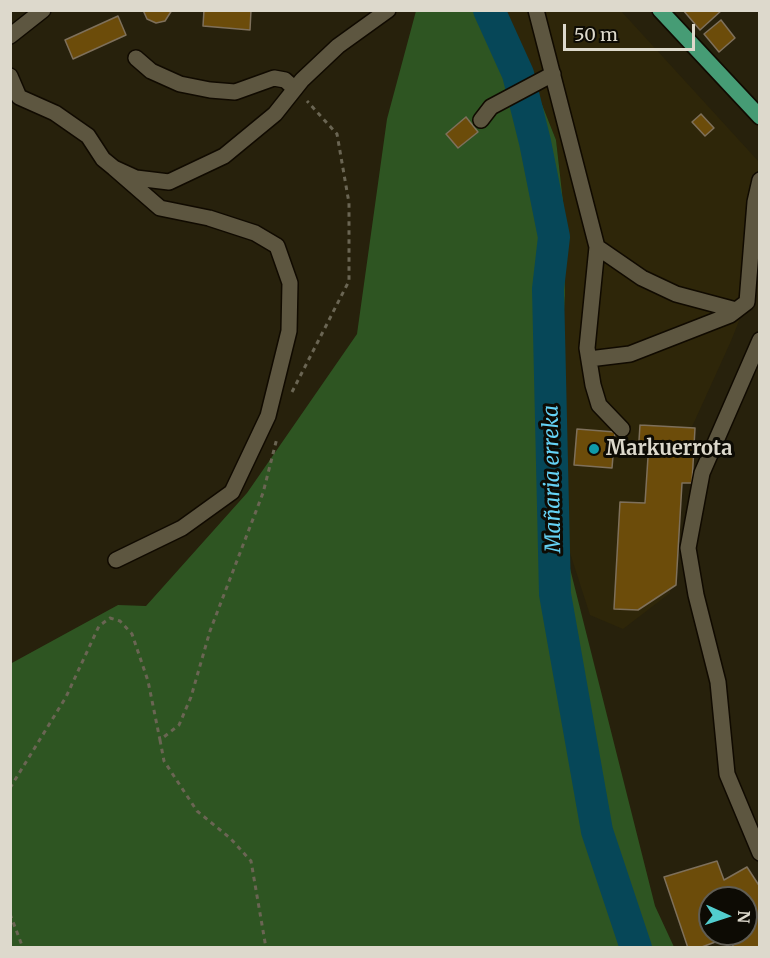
<!DOCTYPE html>
<meta charset="utf-8">
<style>
body{margin:0}
#map{position:relative;width:770px;height:958px;overflow:hidden;background:#27210c;font-family:Merriweather,serif}
canvas{display:block}
.frame{position:absolute;inset:0;border:12px solid #ddd9cc;pointer-events:none}
.north{position:absolute;left:698px;top:886px;width:60px;height:60px;box-sizing:border-box;background:#0d0b04;border:2px solid #605d54;border-radius:50%;rotate:93deg;font-size:16px;font-weight:700;line-height:24px;text-align:center;color:#ddd9cc}
.north::after{content:'';display:block;margin:auto;width:21px;height:27px;background:#52cdce;clip-path:polygon(50% 0,100% 100%,50% 72%,0 100%)}
.scale{position:absolute;left:563px;top:24px;width:132px;height:27px;box-sizing:border-box;border:3px solid #ddd9cc;border-top:0;padding-left:8px;font-size:18px;line-height:21px;white-space:nowrap;color:#ddd9cc;-webkit-text-stroke:4px #0d0b04;paint-order:stroke}
</style>
<div id="map">
<canvas width="770" height="958"></canvas>
<div class="frame"></div>
<div class="north">N</div>
<div class="scale">50 m</div>
</div>
<script>
const context = document.querySelector('canvas').getContext('2d');
context.lineJoin = 'round';
function fill(path, color) {
  context.fillStyle = color;
  context.fill(path, 'evenodd');
}
function shape(rows) {
  const path = new Path2D();
  for (const r of rows) {
    path.moveTo(r[0], r[1]);
    for (let i = 2; i < r.length; i += 2) path.lineTo(r[i], r[i + 1]);
  }
  return path;
}
function strokePath(path, color, width, dash) {
  context.strokeStyle = color;
  context.lineWidth = width;
  context.lineCap = dash ? 'butt' : 'round';
  context.setLineDash(dash || []);
  context.stroke(path);
}
function write(font, color, halo, rows, align = 'center') {
  context.font = font + ' Merriweather,serif';
  context.lineWidth = 6;
  context.setLineDash([]);
  context.textBaseline = 'middle';
  context.strokeStyle = halo;
  context.fillStyle = color;
  for (const [text, x, y, turn = 0] of rows) {
    context.save();
    context.translate(x, y);
    context.rotate((+turn || 0) * Math.PI / 180);
    context.textAlign = isNaN(turn) ? turn : align;
    if (halo) context.strokeText(text, 0, 0);
    context.fillText(text, 0, 0);
    context.restore();
  }
}
const built = shape([
 [505,11,621,11,759,162,759,271,731,341,676,462,670,593,623,629,590,615,552,497,565,295,564,209,556,140]
]);
const green = shape([
 [416,11,505,11,556,140,564,210,565,295,552,497,655,906,674,947,11,947,10,664,118,605,146,606,247,493,357,334,387,119]
]);
const river = shape([
 [489,10,518,74,535,142,554,237,548,289,555,594,597,831,636,948]
]);
const building = shape([
 [143,10,172,10,165,21,156,23,147,19,143,10],
 [204,10,251,10,250,30,203,26,204,10],
 [683,10,722,10,700,30,683,10],
 [118,16,126,35,73,59,65,40,118,16],
 [721,20,735,38,719,52,704,34,721,20],
 [701,114,714,128,705,136,692,122,701,114],
 [466,117,478,132,458,148,446,134,466,117],
 [640,425,695,428,692,483,682,483,676,585,638,610,614,609,620,502,645,503,648,457,638,456,640,425],
 [577,429,615,432,612,468,574,465,577,429],
 [717,861,724,880,747,867,760,887,760,948,734,948,729,937,699,948,688,948,664,877,717,861],
 [710,898,746,898,746,934,710,934,710,898]
]);
const path = shape([
 [292,392,349,281,349,203,337,134,307,101],
 [160,740,164,761,197,811,230,838,251,861,266,948],
 [10,788,66,697,99,626,110,618,120,621,132,634,148,681,160,740,179,725,191,697,210,631,263,493,277,438],
 [10,914,23,948]
]);
const minor = shape([
 [536,10,597,247,587,348,593,385,599,405,622,429],
 [10,36,43,10],
 [136,58,151,71,180,84,210,90,235,92,274,78,285,80,295,89],
 [10,76,19,97,55,113,88,136,103,159,114,168,136,178,169,182,224,156,275,114,302,80,338,46,388,10],
 [481,120,491,107,553,74],
 [114,168,160,208,209,218,255,233,277,246,290,283,289,331,268,416,232,492,182,528,116,560],
 [597,247,642,278,676,294,736,310],
 [760,340,702,473,688,548,696,595,718,682,727,774,760,853],
 [589,359,630,354,730,315,747,302,755,202,760,180]
]);
const major = shape([
 [660,10,760,117]
]);
const markers = [
 [594,449,6,"#0f9aa8"]
];
const poiNames = [
 ["Markuerrota",606,449]
];
const waterNames = [
 ["Mañaria erreka",553,479,-91]
];
fill(built, '#2e2609');
fill(green, '#2e5522');
strokePath(river, '#064758', 32);
fill(building, '#6c4c0a');
strokePath(building, '#7e705b', 1.5);
strokePath(minor, '#100a00', 18);
strokePath(major, '#100a00', 18);
strokePath(path, '#6a6553', 3, [4.5, 4.5]);
strokePath(minor, '#5d5640', 15);
strokePath(major, '#469c75', 15);
for (const [x, y, r, color] of markers) {
  const dot = new Path2D();
  dot.arc(x, y, r, 0, 2 * Math.PI);
  context.fillStyle = color;
  context.fill(dot);
  strokePath(dot, '#0d0b04', 2);
}
write('bold 20px', '#ddd9cc', '#0d0b04', poiNames, 'left');
write('italic 21px', '#65d2f5', '#0d0b04', waterNames);
</script>
